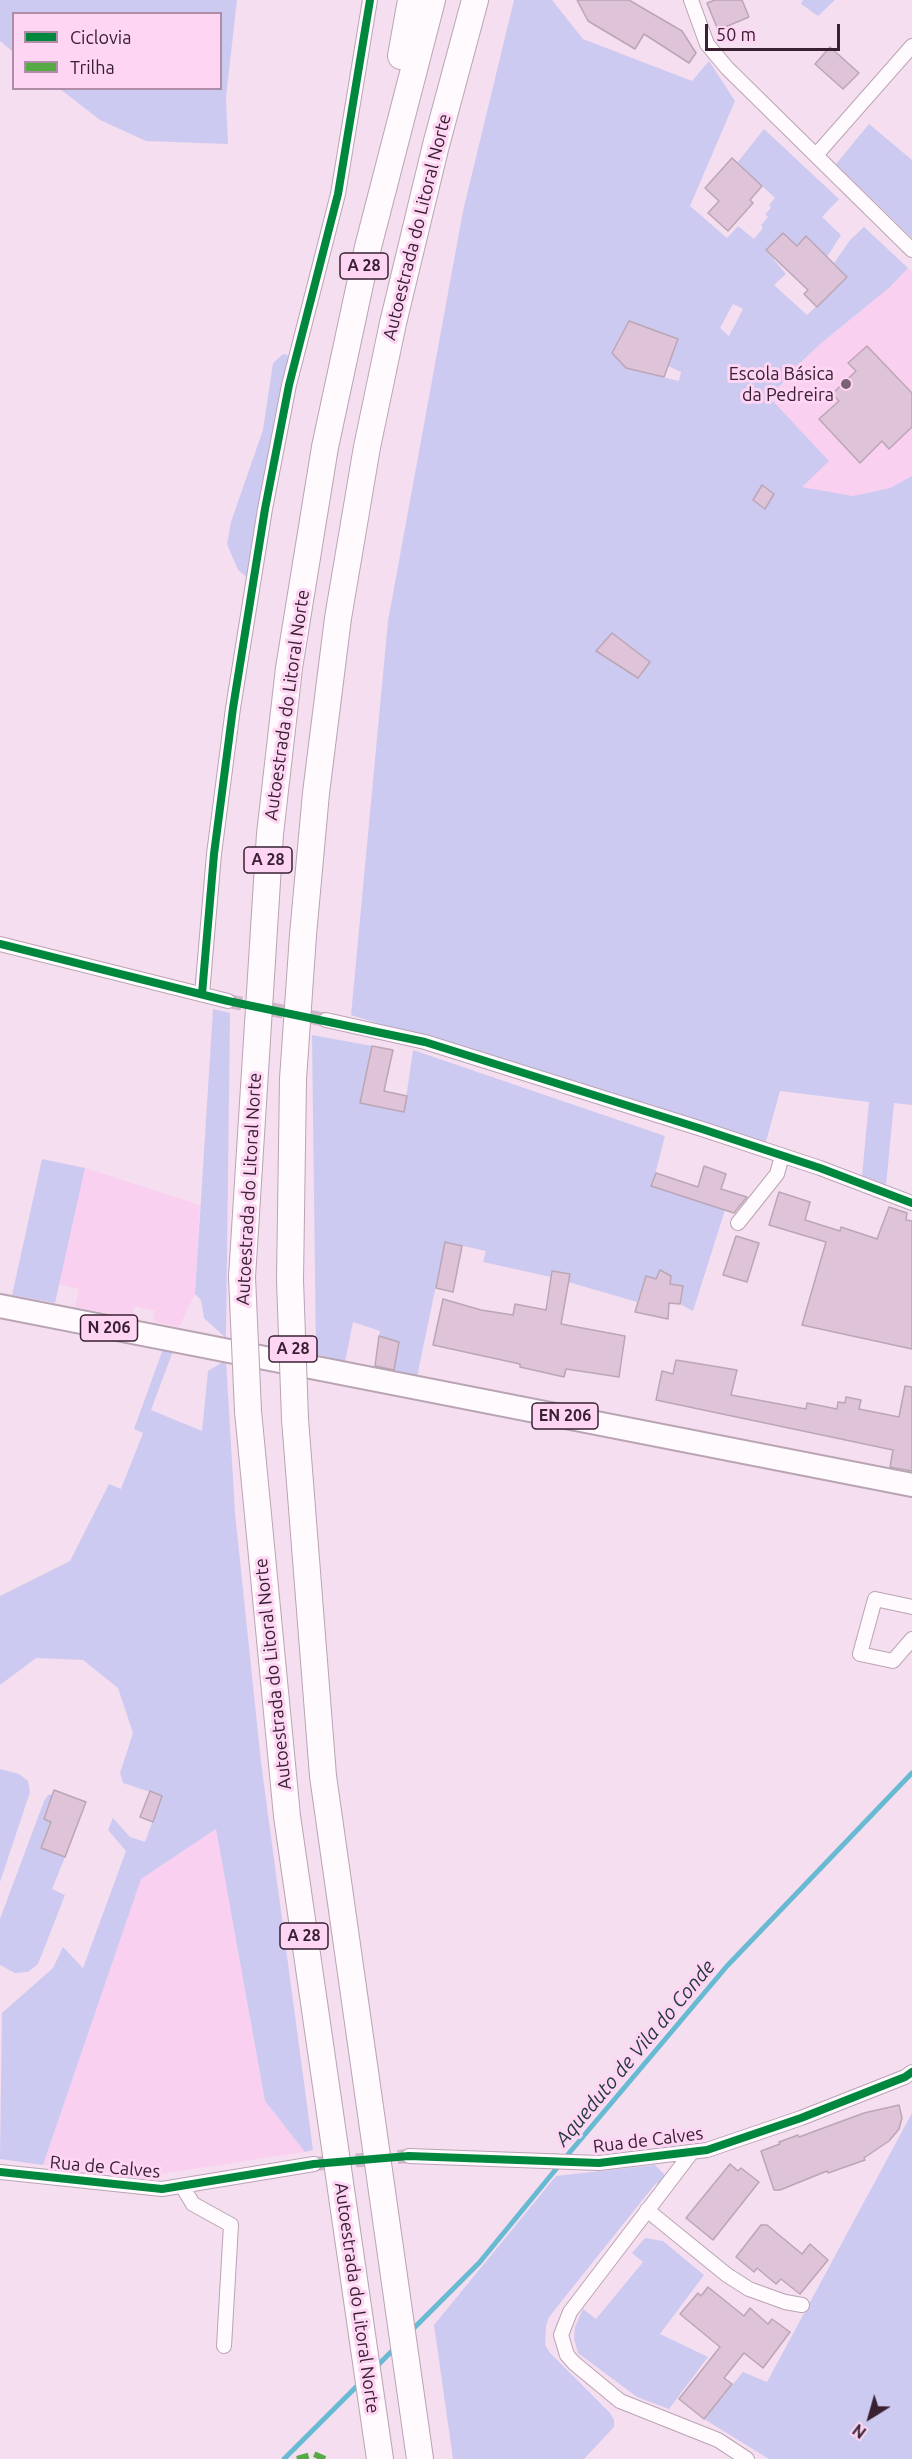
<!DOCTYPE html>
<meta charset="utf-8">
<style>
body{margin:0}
#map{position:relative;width:912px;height:2459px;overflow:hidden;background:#f5deef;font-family:Ubuntu,sans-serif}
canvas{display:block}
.legend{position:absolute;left:12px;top:12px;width:210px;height:78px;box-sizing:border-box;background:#fed5f3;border:2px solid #af8da6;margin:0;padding:8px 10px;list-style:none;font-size:18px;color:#392033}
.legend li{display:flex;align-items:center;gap:12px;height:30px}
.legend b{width:30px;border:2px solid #af8da6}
.north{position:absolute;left:840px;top:2387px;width:60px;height:60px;-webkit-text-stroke:4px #fed5f3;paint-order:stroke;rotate:217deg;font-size:16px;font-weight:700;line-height:24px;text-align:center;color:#392033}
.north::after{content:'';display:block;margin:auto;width:21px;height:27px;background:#392033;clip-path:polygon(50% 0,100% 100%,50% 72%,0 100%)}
.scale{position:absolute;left:705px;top:24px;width:135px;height:27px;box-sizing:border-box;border:3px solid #392033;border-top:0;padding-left:8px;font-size:18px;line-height:21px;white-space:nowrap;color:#392033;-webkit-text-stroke:4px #fed5f3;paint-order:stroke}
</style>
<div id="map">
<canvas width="912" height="2459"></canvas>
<ul class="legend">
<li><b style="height:8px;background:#00873e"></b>Ciclovia</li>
<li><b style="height:8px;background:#55aa45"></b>Trilha</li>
</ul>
<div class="north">N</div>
<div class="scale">50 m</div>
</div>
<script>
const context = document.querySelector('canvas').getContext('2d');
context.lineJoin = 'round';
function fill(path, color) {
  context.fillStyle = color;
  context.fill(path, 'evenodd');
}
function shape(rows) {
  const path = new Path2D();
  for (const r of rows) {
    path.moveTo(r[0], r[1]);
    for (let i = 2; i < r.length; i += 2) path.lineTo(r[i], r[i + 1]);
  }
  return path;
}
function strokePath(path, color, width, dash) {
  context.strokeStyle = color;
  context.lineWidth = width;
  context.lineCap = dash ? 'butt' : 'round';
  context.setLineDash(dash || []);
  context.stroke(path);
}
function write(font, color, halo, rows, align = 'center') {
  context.font = font + ' Ubuntu,sans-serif';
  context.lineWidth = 6;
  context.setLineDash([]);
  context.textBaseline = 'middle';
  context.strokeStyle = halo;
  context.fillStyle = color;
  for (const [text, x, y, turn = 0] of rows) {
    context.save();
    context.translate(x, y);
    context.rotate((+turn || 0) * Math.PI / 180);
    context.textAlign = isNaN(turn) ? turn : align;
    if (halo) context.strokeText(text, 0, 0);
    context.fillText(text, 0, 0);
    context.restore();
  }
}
const built = shape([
 [908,268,912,272,912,476,890,488,853,496,801,487,770,398,792,371,819,345,890,287],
 [85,1168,200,1205,195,1294,179,1327,153,1321,155,1311,135,1306,132,1318,75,1307,79,1289,59,1284],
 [216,1829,265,2101,305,2152,146,2176,43,2165,141,1879]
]);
const green = shape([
 [0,0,237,0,226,97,228,144,146,141,100,120,60,89,220,88,220,14,14,14,13,52,0,41],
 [514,0,552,0,583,39,692,81,709,61,735,101,690,206,727,238,738,226,754,239,763,228,761,225,768,217,765,214,771,208,769,205,775,198,737,163,764,129,839,199,822,217,841,235,827,257,806,237,797,246,783,233,766,250,786,274,774,285,807,315,847,277,834,263,850,240,864,227,908,268,890,287,819,345,792,371,770,398,829,461,802,487,853,496,890,488,912,476,912,1105,894,1103,886,1185,862,1176,869,1102,780,1091,765,1145,351,1015,388,621,463,211],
 [733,304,743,309,729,336,720,328],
 [629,321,678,339,668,366,681,372,679,381,626,368,612,353],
 [762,485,774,494,765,508,753,500],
 [612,633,650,662,639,678,596,651],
 [803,0,835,0,818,16,801,4],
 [869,124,912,160,912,238,836,164],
 [283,354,291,356,249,579,238,570,227,544,231,522,263,430,273,363],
 [213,1009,230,1013,226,1338,204,1318,201,1300,195,1294],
 [312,1035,372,1046,361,1102,404,1112,413,1050,665,1136,652,1186,725,1210,693,1311,680,1304,683,1286,670,1284,671,1276,660,1270,656,1279,646,1276,637,1302,551,1277,483,1262,486,1251,445,1242,417,1377,393,1371,399,1342,379,1336,380,1331,353,1322,345,1362,316,1354],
 [42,1159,85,1168,55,1303,12,1295],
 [163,1349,173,1351,151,1410,202,1431,208,1371,226,1360,235,1513,261,1762,313,2150,305,2152,265,2101,216,1829,141,1879,43,2165,0,2159,2,2013,53,1968,63,1947,83,1968,126,1851,108,1830,113,1818,130,1837,145,1842,162,1796,123,1783,120,1773,133,1733,118,1688,83,1660,36,1658,0,1685,0,1596,70,1561,109,1484,121,1489,143,1433,134,1429],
 [0,1769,19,1774,28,1781,30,1792,0,1882],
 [53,1794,44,1818,51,1822,41,1847,65,1857,52,1889,65,1895,38,1964,28,1972,15,1973,0,1965,0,1919,44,1801,48,1795],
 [912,2113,912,2459,769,2459,704,2419,743,2372,767,2382],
 [655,2165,664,2174,665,2178,662,2186,656,2183,549,2317,546,2326,545,2345,550,2353,610,2413,614,2420,614,2427,584,2459,453,2459,434,2325,556,2176],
 [645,2238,663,2241,704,2275,660,2334,708,2357,669,2409,637,2397,578,2353,574,2339,575,2327,583,2309,596,2319,643,2262,632,2253]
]);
const stream = shape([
 [410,2332,479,2263,570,2152,727,1966,912,1773],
 [374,2369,395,2348],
 [284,2459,361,2382]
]);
const building = shape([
 [577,0,629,0,682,31,696,53,689,63,644,34,635,49,588,21,577,0],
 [715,0,742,0,749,17,718,30,707,3,715,0],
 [830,47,859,73,843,89,815,64,830,47],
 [732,158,762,186,750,200,753,203,728,231,708,213,719,201,705,188,732,158],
 [783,233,797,246,806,236,847,277,817,307,804,294,808,290,766,250,783,233],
 [629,321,678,339,664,377,626,368,612,353,629,321],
 [867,346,912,393,912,427,889,449,882,441,860,463,819,419,839,401,832,394,856,371,848,363,867,346],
 [762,485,774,494,765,509,753,500,762,485],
 [612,633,650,662,638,678,596,651,612,633],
 [372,1046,393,1050,384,1091,407,1096,404,1112,360,1103,372,1046],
 [704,1166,726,1174,721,1189,747,1197,734,1213,651,1186,656,1173,698,1187,704,1166],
 [779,1192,810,1202,805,1220,840,1231,841,1227,877,1239,889,1207,907,1213,906,1220,912,1221,912,1349,802,1325,826,1242,769,1225,779,1192],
 [736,1236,759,1243,747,1282,723,1275,736,1236],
 [445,1242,462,1246,453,1292,436,1288,445,1242],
 [660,1270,671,1276,670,1284,683,1286,680,1304,669,1303,668,1319,635,1312,646,1276,656,1279,660,1270],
 [552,1271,570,1274,561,1324,625,1336,619,1377,566,1369,564,1377,520,1367,520,1364,433,1345,443,1299,481,1310,513,1315,515,1304,546,1310,552,1271],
 [379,1336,399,1342,394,1370,375,1366,379,1336],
 [676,1360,737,1370,731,1395,806,1409,807,1403,837,1409,838,1402,845,1403,846,1397,861,1400,859,1409,899,1417,905,1386,912,1387,912,1471,890,1467,893,1450,656,1400,662,1371,673,1374,676,1360],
 [54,1790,86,1802,65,1857,41,1848,51,1822,44,1819,54,1790],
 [150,1791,162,1796,153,1822,140,1817,150,1791],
 [899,2105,902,2118,899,2129,889,2141,864,2158,865,2160,828,2173,827,2171,780,2190,774,2190,761,2151,780,2144,779,2142,798,2135,799,2137,864,2113,899,2105],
 [730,2164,738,2171,741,2168,759,2182,713,2240,686,2218,730,2164],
 [761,2225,767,2225,802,2254,810,2244,828,2260,800,2294,781,2279,776,2284,757,2268,754,2272,736,2257,761,2225],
 [708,2287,744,2316,750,2308,768,2324,772,2319,790,2332,763,2368,744,2353,724,2378,732,2384,704,2419,679,2399,720,2347,680,2314,698,2293,701,2296,708,2287]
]);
const streetTunnel = shape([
 [228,1001,326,1020],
 [314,2164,409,2156]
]);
const street = shape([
 [691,0,707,44,727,68,912,250],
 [817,154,912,46],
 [0,944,228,1001],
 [202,994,214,854,233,708,265,509,289,385,338,194,370,0],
 [326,1020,425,1042,702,1129,820,1168,912,1203],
 [738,1223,777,1174,782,1156],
 [912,1607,875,1599,860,1654,893,1661,912,1639],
 [692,2152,570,2312,561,2335,567,2355,574,2363,620,2401,718,2440,747,2459],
 [409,2156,599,2163,707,2150,801,2118,905,2077,912,2072],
 [0,2172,162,2189,314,2164],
 [182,2186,193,2204,231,2225,224,2346],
 [647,2210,727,2275,749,2289,785,2302,802,2305]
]);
const primary = shape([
 [0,1306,912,1485]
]);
const highway = shape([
 [401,56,411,0],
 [242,1277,270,834,289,668,325,447,368,247,432,0],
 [290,1280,293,1079,303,935,316,793,338,618,367,447,393,323,436,145,475,0],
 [248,1411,287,1816,380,2459],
 [295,1419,323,1776,420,2459]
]);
const highwayBridge = shape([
 [242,1277,248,1411],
 [290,1280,295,1419]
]);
const quiet = shape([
 [297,2459,314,2454,325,2459]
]);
const cycleway = shape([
 [0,944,228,1001,425,1042,702,1129,820,1168,912,1203],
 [202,994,214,854,233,708,265,509,289,385,338,194,370,0],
 [0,2172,162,2189,314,2164,409,2156,599,2163,707,2150,801,2118,905,2077,912,2072]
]);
const markers = [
 [846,384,6,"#7b6275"]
];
const shields = [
 [364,266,48],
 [268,860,48],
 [109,1328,57],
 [293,1349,48],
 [565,1416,66],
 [304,1936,48]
];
const shieldNames = [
 ["A 28",364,266],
 ["A 28",268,860],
 ["N 206",109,1328],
 ["A 28",293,1349],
 ["EN 206",565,1416],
 ["A 28",304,1936]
];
const streetNames = [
 ["Autoestrada do Litoral Norte",417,227,-76],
 ["Autoestrada do Litoral Norte",287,705,-82],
 ["Autoestrada do Litoral Norte",249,1189,-87],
 ["Autoestrada do Litoral Norte",273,1674,-96],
 ["Rua de Calves",648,2140,-7],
 ["Rua de Calves",105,2167,5],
 ["Autoestrada do Litoral Norte",357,2298,82]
];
const poiNames = [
 ["Escola Básica",834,374],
 ["da Pedreira",834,395]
];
const waterNames = [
 ["Aqueduto de Vila do Conde",635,2053,-50]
];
fill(built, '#fad0f0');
fill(green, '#cdcaf1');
strokePath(stream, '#68bad2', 5);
fill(building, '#dfc3d8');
strokePath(building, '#bba6b6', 1.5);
strokePath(streetTunnel, '#cfb8c9', 14, [14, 7]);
strokePath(street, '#b9a4b4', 16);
strokePath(primary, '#b9a4b4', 26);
strokePath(highway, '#b9a4b4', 28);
strokePath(street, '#fefafd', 14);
strokePath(primary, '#fefafd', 22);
strokePath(highway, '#fefafd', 26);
strokePath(highwayBridge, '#b9a4b4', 28, []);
strokePath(highwayBridge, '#fefafd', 26);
strokePath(quiet, '#55aa45', 6, [12, 6]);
strokePath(cycleway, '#00873e', 8);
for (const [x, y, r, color] of markers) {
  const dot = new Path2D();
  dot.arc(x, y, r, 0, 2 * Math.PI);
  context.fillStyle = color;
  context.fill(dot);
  strokePath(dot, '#fed5f3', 2);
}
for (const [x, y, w] of shields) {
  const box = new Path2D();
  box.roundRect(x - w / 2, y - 13, w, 26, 4.5);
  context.fillStyle = '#fed5f3';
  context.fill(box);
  strokePath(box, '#392033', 1.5);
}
write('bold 16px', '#392033', null, shieldNames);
write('18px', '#392033', '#fed5f3', streetNames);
write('18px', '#392033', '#fed5f3', poiNames, 'right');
write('italic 20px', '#1e383f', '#fed5f3', waterNames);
</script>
